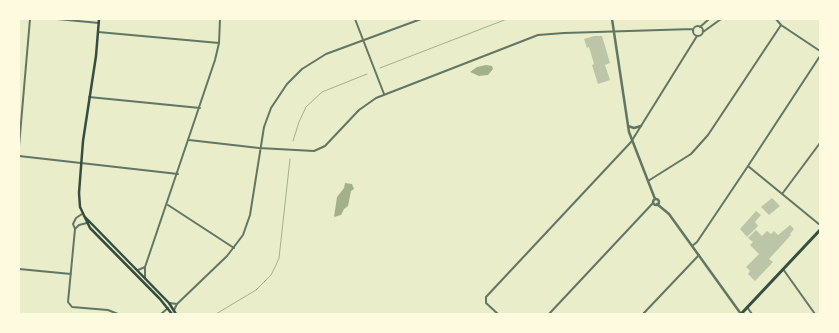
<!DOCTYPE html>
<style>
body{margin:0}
#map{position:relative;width:839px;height:333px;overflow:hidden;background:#e9edc9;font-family:Roboto,sans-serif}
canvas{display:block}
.frame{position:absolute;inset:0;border:20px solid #fefae0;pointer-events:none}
</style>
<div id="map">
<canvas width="839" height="333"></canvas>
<div class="frame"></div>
</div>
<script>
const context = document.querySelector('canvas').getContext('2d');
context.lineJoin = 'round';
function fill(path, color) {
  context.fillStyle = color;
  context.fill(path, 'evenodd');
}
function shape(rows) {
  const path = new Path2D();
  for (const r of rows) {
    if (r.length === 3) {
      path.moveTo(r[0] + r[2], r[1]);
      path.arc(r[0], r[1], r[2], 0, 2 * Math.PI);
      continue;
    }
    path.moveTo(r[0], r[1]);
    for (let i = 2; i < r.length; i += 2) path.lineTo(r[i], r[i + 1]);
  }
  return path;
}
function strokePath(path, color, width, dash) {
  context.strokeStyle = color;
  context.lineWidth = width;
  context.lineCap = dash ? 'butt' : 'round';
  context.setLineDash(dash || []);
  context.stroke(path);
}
const water = shape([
 [486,65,492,66,493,69,488,75,479,76,470,72,477,67],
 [345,183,352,184,354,189,351,191,348,206,344,209,341,215,334,217,337,197,344,188]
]);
const stream = shape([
 [380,68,507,19],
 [293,141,299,122,306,107,322,92,367,74],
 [216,314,256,290,271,275,276,265,279,258,290,159]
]);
const building = shape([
 [594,36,602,36,610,63,605,65,610,80,598,84,592,65,594,64,589,47,587,48,584,39],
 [772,198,780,206,769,215,761,207],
 [756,211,761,215,755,222,758,226,747,237,740,229],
 [790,225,794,229,790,234,791,235,769,259,773,262,755,281,748,274,750,271,746,267,759,254,750,245,753,242,748,238,756,230,762,236,767,231,771,234,774,231,778,235]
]);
const minor = shape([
 [57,19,99,23],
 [355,19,384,94],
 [776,19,781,25,820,51],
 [698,31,5],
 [700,27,709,19],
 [98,32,219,43],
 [703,32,721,19],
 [89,97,200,108],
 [189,140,259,148,314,151,325,146,359,110,376,98,538,35,564,33,693,29],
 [19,146,30,19],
 [19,156,178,174],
 [748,166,820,225],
 [648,181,691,154,708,135,781,25],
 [782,194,820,143],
 [168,205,234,248],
 [82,214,76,218,73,224,75,229,68,302,72,307,108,310,118,314],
 [75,229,79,225,87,223],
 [692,246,697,242,748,166,820,56],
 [19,269,71,274],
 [783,269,815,314],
 [138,270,145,267],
 [145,278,145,267,215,60,219,43,220,19],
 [169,303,177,304],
 [747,307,752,314],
 [174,310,177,304,227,256,243,235,250,215,264,127,271,108,287,84,302,69,326,54,421,19],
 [161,314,168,308],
 [498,314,486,303,486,297,631,142,697,36],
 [549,314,653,203],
 [643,314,699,255]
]);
const tertiary = shape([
 [612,19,629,132,655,199],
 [628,126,634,128,641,126],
 [656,202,3],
 [657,204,669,214,741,314]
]);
const secondary = shape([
 [99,19,96,56,83,141,79,193,80,207,90,228,160,299,172,314],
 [84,216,169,303,176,314]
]);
const primary = shape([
 [741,314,820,230]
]);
fill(water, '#a3b18a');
strokePath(stream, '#a3b18a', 1);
fill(building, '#bcc5a7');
strokePath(minor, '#617663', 2);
strokePath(tertiary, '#617663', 2.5);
strokePath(secondary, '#344e41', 2.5);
strokePath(primary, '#344e41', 3);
</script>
